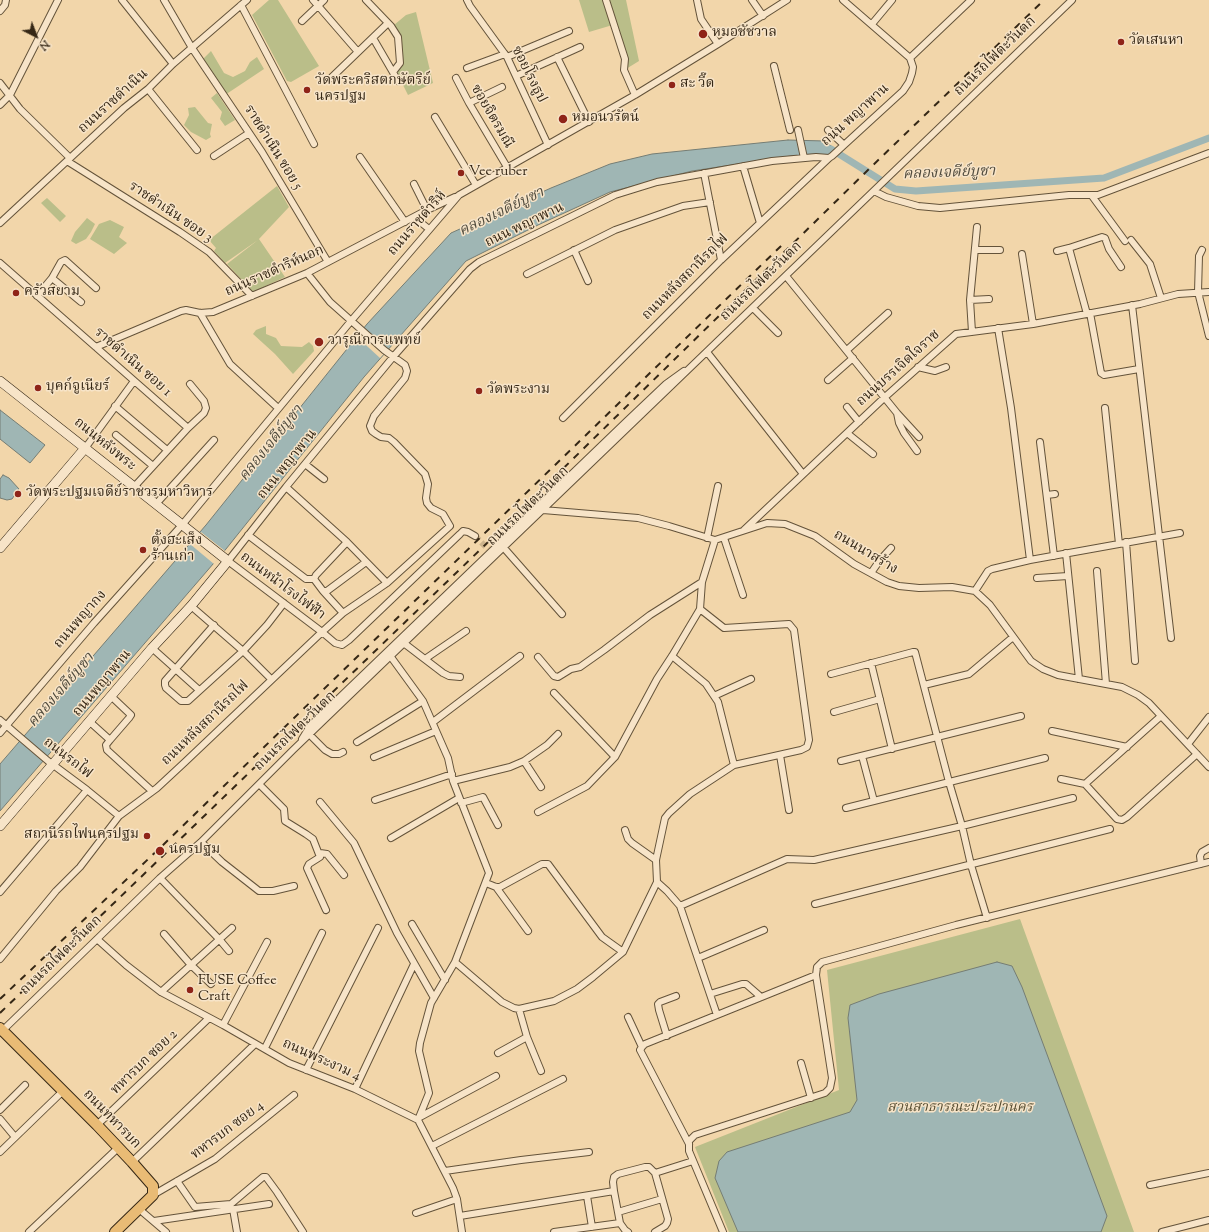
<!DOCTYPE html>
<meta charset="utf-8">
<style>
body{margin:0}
#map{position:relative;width:1209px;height:1232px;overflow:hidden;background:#f2d6aa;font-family:"Sorts Mill Goudy",serif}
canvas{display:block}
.north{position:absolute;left:16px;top:16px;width:40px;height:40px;-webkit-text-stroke:3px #f7e4c8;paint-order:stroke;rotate:138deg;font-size:11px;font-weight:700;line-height:16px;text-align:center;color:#352715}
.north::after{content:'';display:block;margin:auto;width:14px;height:18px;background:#352715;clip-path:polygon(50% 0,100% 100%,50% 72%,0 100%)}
</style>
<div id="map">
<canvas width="1209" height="1232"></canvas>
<div class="north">N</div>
</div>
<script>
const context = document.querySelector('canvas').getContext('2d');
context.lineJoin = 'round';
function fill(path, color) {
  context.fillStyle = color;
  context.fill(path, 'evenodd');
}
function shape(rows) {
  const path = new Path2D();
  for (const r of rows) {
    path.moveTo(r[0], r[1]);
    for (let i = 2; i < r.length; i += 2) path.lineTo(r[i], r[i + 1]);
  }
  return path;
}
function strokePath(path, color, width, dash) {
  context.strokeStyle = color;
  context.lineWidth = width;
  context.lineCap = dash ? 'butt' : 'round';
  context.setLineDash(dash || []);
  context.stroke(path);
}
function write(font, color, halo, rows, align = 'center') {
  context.font = font + ' "Sorts Mill Goudy","Noto Serif Thai",serif';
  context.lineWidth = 3;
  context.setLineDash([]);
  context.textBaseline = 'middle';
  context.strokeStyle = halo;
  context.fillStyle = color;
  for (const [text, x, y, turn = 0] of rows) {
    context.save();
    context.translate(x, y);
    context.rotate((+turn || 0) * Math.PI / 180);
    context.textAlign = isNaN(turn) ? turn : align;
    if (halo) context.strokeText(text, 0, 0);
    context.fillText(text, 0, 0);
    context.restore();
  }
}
const green = shape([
 [269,0,278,0,319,66,291,82,287,81,252,15],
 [579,0,626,0,639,61,626,69,616,24,589,32],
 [416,12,433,83,408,95,397,73,402,64,402,39,394,25,406,15],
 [211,51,224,73,233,77,245,71,250,62,257,57,264,69,225,95,202,60],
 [217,93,235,120,225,126,220,119,222,112,211,98],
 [195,107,208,123,212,124,210,134,211,137,206,140,191,132,184,125,189,115,188,108],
 [277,186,289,207,259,239,285,277,253,292,227,264,258,240,225,263,214,251,216,248,209,240],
 [47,198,66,216,60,222,41,203],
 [87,218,95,224,91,232,86,239,76,244,71,241,75,232],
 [110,220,124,227,119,237,127,243,114,254,90,239,99,224],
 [266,326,266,334,276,338,281,346,302,347,309,342,313,346,314,351,293,374,275,354,253,334,256,330],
 [1020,919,1134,1232,729,1232,695,1147,839,1090,827,970]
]);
const water = shape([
 [788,140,825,141,836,150,829,155,791,156,692,171,610,192,538,225,466,261,364,377,226,549,0,811,0,764,206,525,367,324,451,233,551,188,610,164,652,154,788,140],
 [0,410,45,445,30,463,0,439,0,410],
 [3,475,9,478,19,489,12,499,7,500,0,498,0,479,3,475],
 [997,962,1012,966,1022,987,1107,1216,1101,1232,738,1232,715,1178,719,1161,727,1152,850,1112,857,1100,848,1018,850,1005,879,994,997,962]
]);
const pier = shape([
 [363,327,388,349,380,358,356,336],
 [201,532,225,551,214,564,190,544]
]);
const canal = shape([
 [831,149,895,189,916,191,1104,178,1209,138]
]);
const streetTunnel = shape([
 [475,536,488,549]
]);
const street = shape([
 [122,0,173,64],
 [164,0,192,48,262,152,328,262],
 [313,0,358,52],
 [366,0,391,26,398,37,400,63,393,72],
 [467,0,470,6,507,57,548,145],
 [606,0,625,59,624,70,635,95],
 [697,0,701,19,718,44],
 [752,0,763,16],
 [241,5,314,144],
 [0,11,5,5,6,0],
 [302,21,324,0],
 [872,24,892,0],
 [373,38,398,81],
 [507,57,569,31],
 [557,57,589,122],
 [910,58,971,0],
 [774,66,790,130],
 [467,68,505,54],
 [516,76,580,47],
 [331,78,387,24],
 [456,78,469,103,507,167],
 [0,83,20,109,70,158],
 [148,89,197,150],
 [469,103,502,87],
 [0,105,10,95,58,0],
 [435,117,476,185],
 [798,130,804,158],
 [828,130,844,145],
 [214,156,249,133],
 [360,157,405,222],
 [67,161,180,232,209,252,252,296],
 [743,166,760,223],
 [704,173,721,260],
 [414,184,427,210],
 [874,191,886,197,918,206,940,208,1069,195,1098,195,1209,153],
 [1092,196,1125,241],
 [414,217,429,229],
 [0,223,124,108,148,89,173,64,247,0],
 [1131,240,1150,264,1161,298],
 [574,250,588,281],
 [975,250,1000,250],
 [1202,250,1199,256,1198,292,1209,336],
 [1057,251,1069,248],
 [1022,254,1033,324],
 [0,263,188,428,134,487],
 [527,274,615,230,683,206,710,202],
 [786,276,897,413,899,423,904,433,917,451],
 [52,278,81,302],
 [37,296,52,278,61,262,65,260,96,288],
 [970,300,989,299],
 [1132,305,1171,638],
 [753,308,778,333],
 [200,313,230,364,278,408],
 [1090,313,1101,373,1104,375,1139,369],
 [1087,314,1069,248,1102,237,1105,238,1109,249,1121,267],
 [998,328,1011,408,1030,560],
 [972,332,970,300,977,227],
 [96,347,181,311,186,310,200,313,213,312,307,273,427,210,455,197],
 [847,350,888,313],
 [707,352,803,474],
 [918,367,935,371,946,367],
 [828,380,853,358],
 [115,406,167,450],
 [847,407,859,422],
 [1105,408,1119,544],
 [897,413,919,437],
 [563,418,721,260,829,158],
 [188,428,204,413,206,408,204,401,190,384],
 [847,433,873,454],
 [116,435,153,466],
 [1040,442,1054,556],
 [86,447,134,381],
 [305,464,324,479],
 [286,487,347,542,387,583],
 [1047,495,1055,494],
 [156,504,214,440],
 [543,510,638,518,669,526,715,540,767,523,785,524,815,536,854,564,887,582,899,586,919,588,952,587,975,591,990,605,1031,661,1043,669,1058,675,1122,687,1138,695,1149,703,1209,767],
 [744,530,885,397,956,334,1033,324,1140,304,1178,294,1209,292],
 [248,535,306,579,314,579],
 [475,536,468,532,463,531,460,534,349,640,342,645,335,643,322,632,228,561,286,487,393,357,470,269,479,262,615,195,657,182,772,161,816,157,829,158,832,156,903,91,909,82,912,73,913,67,910,58,843,0],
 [707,538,718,486],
 [724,538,743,595],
 [347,542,316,575,314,579,323,591,327,591,366,562],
 [1126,542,1135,661],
 [504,548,562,614],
 [1066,553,1079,679],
 [1097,571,1106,684],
 [871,573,880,560,891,548],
 [1037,578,1068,576],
 [323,591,343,613],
 [975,591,988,571,992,569,1030,560,1180,533],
 [191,606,243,651,271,679],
 [214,625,165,681,165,685,166,688,181,701,188,701,243,651,267,625,284,603],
 [405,644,443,673,449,676,460,677],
 [152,648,199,690],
 [672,656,706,684,718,702,734,765],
 [391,657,423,701,448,758,453,781,489,873,455,962,431,1003,420,1043,419,1051,429,1093,418,1120],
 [538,657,554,676,558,677,571,669,580,667,604,650,650,615,702,582],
 [425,659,466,631],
 [871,663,892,749],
 [831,674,913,652,915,652,949,782,962,826,971,865,987,918],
 [924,685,969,674,1013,637],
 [554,693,615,757],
 [714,696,751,679],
 [834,712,880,699],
 [1161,716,1085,784,1117,819,1122,820,1127,817,1197,754],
 [0,720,48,761,87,790,119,816],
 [90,722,110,740,106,745,107,750,152,791],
 [433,722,520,656],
 [1052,731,1127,747],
 [0,733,94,623,182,525,351,321,459,195,635,95,718,44,787,0],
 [310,735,325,750,332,754,339,754,343,752],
 [302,739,310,726,627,421,666,384,684,371],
 [110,740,129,718,131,715,112,697],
 [357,742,423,701],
 [1188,744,1209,717],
 [780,755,789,810],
 [862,756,874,801],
 [374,757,436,731],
 [524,761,541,787],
 [841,761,1021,716],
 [1061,779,1085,784],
 [453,781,510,767,524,761,547,745,558,734],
 [259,784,284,809,285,821,306,834,313,839,320,857,309,864,307,868,326,910],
 [375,800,452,774],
 [320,802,354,843,397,933,434,998],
 [461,803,483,797,498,825],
 [846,808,1045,758],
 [538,812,587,786,615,757,657,679,672,656,700,609,702,582,715,540],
 [625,830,628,839,632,843,656,860],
 [391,838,459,798],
 [201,842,222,862,259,891,273,891,294,886],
 [320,853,327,854,344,875],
 [1201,864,1200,856,1202,852,1209,848],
 [160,878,219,939,229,951],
 [657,882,667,891,680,906],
 [486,883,496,887,500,887,542,864,548,864,602,937,623,952],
 [496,887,528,931],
 [0,892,87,790],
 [815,904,1110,829],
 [412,924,445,980],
 [164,934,191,965,211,984],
 [97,939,126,965,161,992,223,1025,289,1063,355,1089,418,1120,453,1188,457,1199,462,1232],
 [698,958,764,930],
 [0,959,56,891,80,867,119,816,157,788,185,762,322,632,343,613,387,583,450,526,443,514,431,508,427,503,426,498,428,484,425,474,394,442,389,438,381,437,376,434,372,431,370,426,374,416,405,378,407,371,405,365,384,350,330,302,307,273],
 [455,962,502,1002,514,1008,519,1009,554,1001,577,989,593,977,623,952,657,882,656,860,665,818,669,813,690,794,734,765,801,750,807,747,809,740,794,630,789,624,724,628,700,609],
 [816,975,717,1015,680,906,787,859,814,860,962,826,1073,798],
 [161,992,232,928],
 [710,994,742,984,746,984,761,997],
 [519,1009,527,1037,541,1071],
 [628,1017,642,1047],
 [223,1025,267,942],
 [1,1032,160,878,201,842,293,750,1072,0],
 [667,1036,659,1010,658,1004,660,1002,676,996],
 [265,1048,322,933],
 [498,1053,527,1037],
 [801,1063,811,1098],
 [306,1070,378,928],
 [355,1089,414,964],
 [0,1110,25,1085],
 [420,1117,496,1076],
 [0,1119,15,1137],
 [97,1125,209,1018],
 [689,1144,640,1050,642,1047,645,1044,717,1015],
 [432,1146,563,1079],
 [0,1152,63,1091],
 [132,1162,255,1044],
 [445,1171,521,1160,589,1152],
 [655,1173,693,1161],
 [177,1181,195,1207,231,1204,263,1177,266,1177,277,1192,303,1232],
 [1150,1185,1209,1173],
 [614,1191,613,1182,614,1177,618,1174,645,1167,649,1167,655,1173,668,1219,667,1223,665,1226,655,1232],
 [153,1195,215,1159,294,1095],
 [587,1196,592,1227],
 [139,1209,166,1232],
 [233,1209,237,1232],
 [618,1212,662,1199],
 [416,1213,457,1199],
 [460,1216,614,1191,620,1223,554,1232],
 [154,1221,269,1204],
 [620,1223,625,1230,628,1232],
 [29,1232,119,1147],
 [723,1232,689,1151,689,1141,695,1135,825,1093,830,1088,832,1078,816,975,817,967,822,962,956,925,1209,862],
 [1162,1232,1209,1220]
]);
const secondary = shape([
 [0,381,228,561,191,606,152,648,0,826],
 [0,548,86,447]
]);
const primary = shape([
 [0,1028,97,1125,132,1162,153,1186,153,1195,115,1232]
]);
const rail = shape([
 [0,999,162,846,782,245],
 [0,1013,483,547,869,169,1044,0]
]);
const markers = [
 [703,34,5,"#8f2418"],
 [1121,42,4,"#8f2418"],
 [672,85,4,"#8f2418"],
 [307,90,4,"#8f2418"],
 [563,119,5,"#8f2418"],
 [461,173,4,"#8f2418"],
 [16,293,4,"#8f2418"],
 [319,342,5,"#8f2418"],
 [38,388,4,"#8f2418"],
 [479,391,4,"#8f2418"],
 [18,494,4,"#8f2418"],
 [143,550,4,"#8f2418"],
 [147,836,4,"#8f2418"],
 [160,851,5,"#8f2418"],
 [190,990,4,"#8f2418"]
];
const poiNames = [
 ["หมอชัชวาล",712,34],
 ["วัดเสนหา",1129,42],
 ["วัดพระคริสตกษัตริย์",315,82],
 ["นครปฐม",315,98],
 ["สะ วี๊ด",680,85],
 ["หมอนวรัตน์",572,119],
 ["Vee ruber",469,173],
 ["ครัวสยาม",24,293],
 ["วารุณีการแพทย์",328,342],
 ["บุคก์จูเนียร์",46,388],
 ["วัดพระงาม",487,391],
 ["วัดพระปฐมเจดีย์ราชวรมหาวิหาร",26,494],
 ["ตั้งฮะเส็ง",151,542],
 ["ร้านเก่า",151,558],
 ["สถานีรถไฟนครปฐม",139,836,"right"],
 ["นครปฐม",169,851],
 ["FUSE Coffee",198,982],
 ["Craft",198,998]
];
const streetNames = [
 ["ถนนรถไฟตะวันตก",996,57,-44],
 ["ซอยโรงธูป",528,75,63],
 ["ถนนราชดำเนิน",114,102,-42],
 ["ถนน พญาพาน",856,116,-42],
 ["ซอยจิตรมณี",491,117,60],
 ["ราชดำเนิน ซอย 5",272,148,58],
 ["ราชดำเนิน ซอย 3",170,213,34],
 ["ถนนราชดำริห์",418,224,-49],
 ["ถนน พญาพาน",525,226,-26],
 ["ถนนราชดำริห์นอก",275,272,-24],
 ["ถนนหลังสถานีรถไฟ",686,278,-45],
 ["ถนนรถไฟตะวันตก",762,282,-44],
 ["ราชดำเนิน ซอย 1",132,363,41],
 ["ถนนบรรเจิดใจราช",899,369,-42],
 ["ถนนหลังพระ",104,445,39],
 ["ถนน พญาพาน",288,465,-51],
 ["ถนนรถไฟตะวันตก",529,507,-44],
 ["ถนนนาสร้าง",865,553,31],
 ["ถนนหน้าโรงไฟฟ้า",282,587,37],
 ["ถนนพญากง",81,620,-49],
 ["ถนนพญาพาน",103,684,-50],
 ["ถนนหลังสถานีรถไฟ",206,724,-44],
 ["ถนนรถไฟตะวันตก",296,732,-44],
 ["ถนนรถไฟ",67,759,38],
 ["ถนนรถไฟตะวันตก",62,956,-44],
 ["ถนนพระงาม 4",321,1061,24],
 ["ทหารบก ซอย 2",145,1063,-44],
 ["ถนนทหารบก",111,1120,46],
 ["ทหารบก ซอย 4",228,1131,-37]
];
const parkNames = [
 ["สวนสาธารณะประปานคร",960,1109]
];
const waterNames = [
 ["คลองเจดีย์บูชา",949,174,-2],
 ["คลองเจดีย์บูชา",502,213,-26],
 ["คลองเจดีย์บูชา",272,444,-51],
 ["คลองเจดีย์บูชา",62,691,-49]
];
fill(green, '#babe89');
fill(water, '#9fb6b4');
strokePath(water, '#757d74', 1);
fill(pier, '#f2d6aa');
strokePath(canal, '#9fb6b4', 7);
strokePath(streetTunnel, '#ccb38c', 6, [6, 3]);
strokePath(street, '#64533a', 8);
strokePath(secondary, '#352715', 10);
strokePath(primary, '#352715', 12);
strokePath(street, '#f7e4c8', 6);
strokePath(secondary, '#f7e4c8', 9);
strokePath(primary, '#e9bb75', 10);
strokePath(rail, '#352715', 2, [7, 7]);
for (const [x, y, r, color] of markers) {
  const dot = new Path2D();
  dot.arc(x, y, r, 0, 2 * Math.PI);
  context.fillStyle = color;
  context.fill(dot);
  strokePath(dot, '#f7e4c8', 1.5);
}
write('14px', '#352715', '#f7e4c8', poiNames, 'left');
write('14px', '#352715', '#f7e4c8', streetNames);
write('italic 14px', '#564d32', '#f7e4c8', parkNames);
write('italic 15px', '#504b3d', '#f7e4c8', waterNames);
</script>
